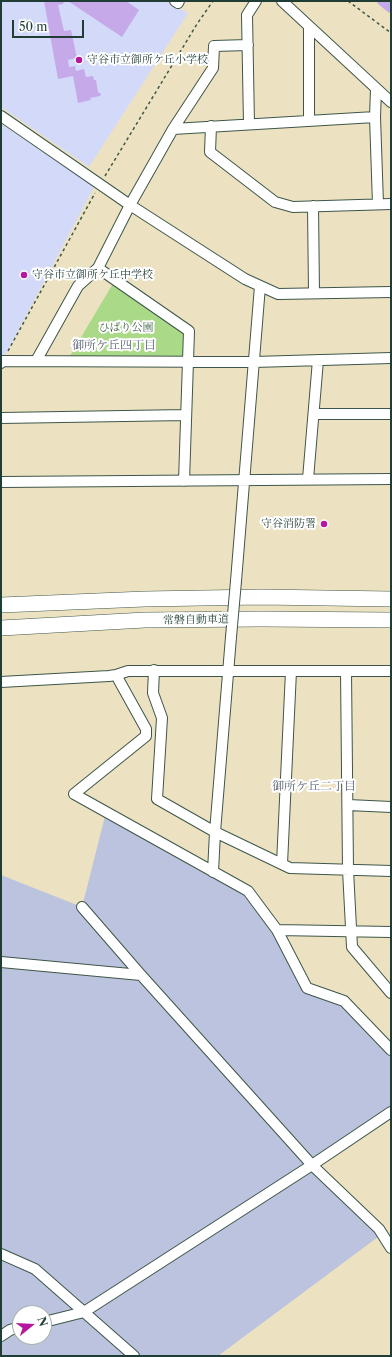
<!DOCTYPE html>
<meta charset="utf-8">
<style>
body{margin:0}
#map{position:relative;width:392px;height:1357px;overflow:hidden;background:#ece2c1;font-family:"Libre Caslon Text",serif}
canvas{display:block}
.frame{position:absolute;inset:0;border:2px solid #1f3d34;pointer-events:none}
.north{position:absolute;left:12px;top:1305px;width:40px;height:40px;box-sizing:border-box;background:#fff;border:1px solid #a5b1ae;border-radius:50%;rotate:72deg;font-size:11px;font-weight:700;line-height:16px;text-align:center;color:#1f3d34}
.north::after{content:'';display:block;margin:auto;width:14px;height:18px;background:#b5179e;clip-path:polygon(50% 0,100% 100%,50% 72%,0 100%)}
.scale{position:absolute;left:12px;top:20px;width:72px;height:18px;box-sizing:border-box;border:2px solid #1f3d34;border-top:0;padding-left:5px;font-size:12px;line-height:14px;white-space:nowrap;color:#1f3d34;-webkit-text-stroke:3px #fff;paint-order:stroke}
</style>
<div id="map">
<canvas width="392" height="1357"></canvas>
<div class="frame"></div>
<div class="north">N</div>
<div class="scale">50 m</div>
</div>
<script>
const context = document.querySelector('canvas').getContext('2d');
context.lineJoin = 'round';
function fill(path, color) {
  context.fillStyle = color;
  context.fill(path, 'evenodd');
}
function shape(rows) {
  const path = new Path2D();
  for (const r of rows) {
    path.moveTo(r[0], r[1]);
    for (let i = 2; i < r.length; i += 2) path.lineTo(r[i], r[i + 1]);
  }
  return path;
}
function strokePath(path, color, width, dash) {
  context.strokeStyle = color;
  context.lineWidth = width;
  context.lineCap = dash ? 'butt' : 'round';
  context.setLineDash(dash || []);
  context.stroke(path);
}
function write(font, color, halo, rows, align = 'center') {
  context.font = font + ' "Libre Caslon Text","Noto Serif JP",serif';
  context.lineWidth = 4;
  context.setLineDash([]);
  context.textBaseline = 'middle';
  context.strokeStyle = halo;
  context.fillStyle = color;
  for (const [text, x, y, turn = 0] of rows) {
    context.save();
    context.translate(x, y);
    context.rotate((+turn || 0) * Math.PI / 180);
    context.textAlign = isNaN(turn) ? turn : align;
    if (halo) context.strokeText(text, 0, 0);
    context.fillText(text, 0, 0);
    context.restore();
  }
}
const built = shape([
 [1,1,166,1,188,13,89,167,1,107],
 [1,123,94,187,1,363]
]);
const industrial = shape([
 [106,812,240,888,281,935,311,992,345,998,391,1048,391,1118,316,1169,382,1234,218,1356,1,1356,1,875,82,907],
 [20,1313,44,1313,44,1337,20,1337]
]);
const green = shape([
 [115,280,189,331,188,362,67,361]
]);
const building = shape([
 [44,1,64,1,63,4,58,5,64,31,71,30,77,58,68,60,69,67,75,66,76,71,84,69,86,77,93,76,94,80,96,80,98,92,101,94,100,96,90,98,91,100,78,103,73,76,58,79],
 [68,1,126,1,139,10,122,37],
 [379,1,391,1,391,10,389,13,377,3]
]);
const path = shape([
 [348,1,391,33],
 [105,176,197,24,213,1],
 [8,351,95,193]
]);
const minor = shape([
 [175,1,178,3,179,1],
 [282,1,391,102],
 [376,89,375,117,378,204],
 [1,116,130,205,245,279,278,294,391,292],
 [309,121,309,26],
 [249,124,247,15,256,1],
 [211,126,210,152,275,202,293,207,391,204],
 [173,129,375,117],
 [313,206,314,293],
 [98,268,189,331,184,481],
 [36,361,78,286,98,268,130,205,173,129,213,68,214,46,248,45],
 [1,363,2,361,254,362,391,358],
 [315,414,391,414],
 [1,418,186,415],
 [308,479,318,360],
 [1,482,391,479],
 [236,581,260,286],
 [154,670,153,693,162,718,157,799,215,832,290,868,391,871],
 [346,671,348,870,352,947,391,993],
 [116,675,146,729,146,736,74,794,248,891,277,930,307,988,344,1001,391,1050],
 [1,682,109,676,116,675,128,671,391,671],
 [348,805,391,807],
 [282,864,291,671],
 [213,872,215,832,231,637],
 [277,930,391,932],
 [1,962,141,975],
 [391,1112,312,1165,379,1229,391,1248],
 [1,1254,35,1269,134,1356],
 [44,1322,84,1312,312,1165,141,975,82,907],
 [1,1336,10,1330,20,1327]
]);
const highway = shape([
 [1,605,145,599,261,597,391,599],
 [1,628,145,620,261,619,391,620]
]);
const minorBridge = shape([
 [231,637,236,581]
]);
const markers = [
 [79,60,4,"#b5179e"],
 [24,275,4,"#b5179e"],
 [324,524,4,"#b5179e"]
];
const poiNames = [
 ["守谷市立御所ケ丘小学校",87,60],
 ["守谷市立御所ケ丘中学校",32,275],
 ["守谷消防署",316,524,"right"]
];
const parkNames = [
 ["ひばり公園",126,328]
];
const streetNames = [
 ["常磐自動車道",196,620,-1]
];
const neighbourhoodNames = [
 ["御所ケ丘四丁目",114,346],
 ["御所ケ丘二丁目",314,787]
];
fill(built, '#d3d9f9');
fill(industrial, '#bcc3de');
fill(green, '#aada87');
fill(building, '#c6a9e9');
strokePath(minor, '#3e5649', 12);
strokePath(highway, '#3e5649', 16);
strokePath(path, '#3e5649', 1.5, [3, 3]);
strokePath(minor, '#fff', 10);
strokePath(highway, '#fff', 15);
strokePath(minorBridge, '#3e5649', 12, []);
strokePath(minorBridge, '#fff', 10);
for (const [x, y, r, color] of markers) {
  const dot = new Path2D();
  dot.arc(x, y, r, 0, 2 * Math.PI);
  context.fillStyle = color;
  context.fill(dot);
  strokePath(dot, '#fff', 1.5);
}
write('11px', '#1f3d34', '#fff', poiNames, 'left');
write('11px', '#426449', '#fff', parkNames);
write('11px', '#1f3d34', '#fff', streetNames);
write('12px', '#596373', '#fff', neighbourhoodNames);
</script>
